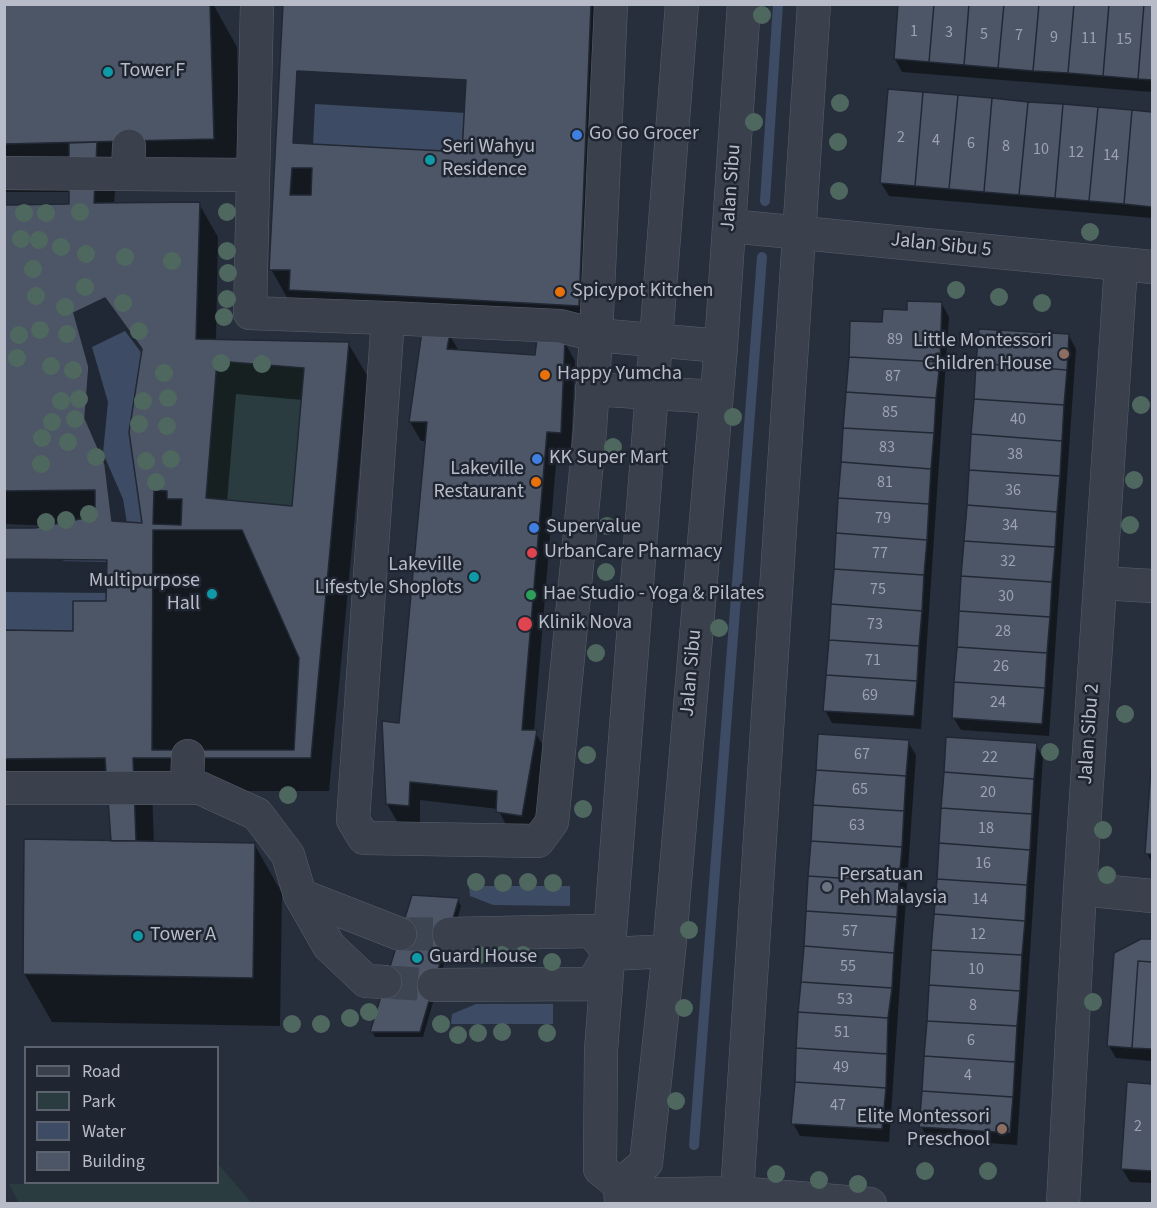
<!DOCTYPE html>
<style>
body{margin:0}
#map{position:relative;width:1157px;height:1208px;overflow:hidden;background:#272f3d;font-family:"Source Sans 3",sans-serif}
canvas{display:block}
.frame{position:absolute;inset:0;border:6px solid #b7bcc8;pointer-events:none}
.legend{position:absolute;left:24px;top:1046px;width:195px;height:138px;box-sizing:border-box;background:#1f2632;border:2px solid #5c626e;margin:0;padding:8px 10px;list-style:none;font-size:18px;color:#b7bcc8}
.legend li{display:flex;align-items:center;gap:12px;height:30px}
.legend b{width:30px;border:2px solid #5c626e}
</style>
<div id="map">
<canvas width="1157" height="1208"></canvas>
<div class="frame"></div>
<ul class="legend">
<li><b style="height:8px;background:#3a414d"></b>Road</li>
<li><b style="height:16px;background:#2a3c3f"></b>Park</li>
<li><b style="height:16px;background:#3e4b64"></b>Water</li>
<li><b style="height:16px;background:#4d5666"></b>Building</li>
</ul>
</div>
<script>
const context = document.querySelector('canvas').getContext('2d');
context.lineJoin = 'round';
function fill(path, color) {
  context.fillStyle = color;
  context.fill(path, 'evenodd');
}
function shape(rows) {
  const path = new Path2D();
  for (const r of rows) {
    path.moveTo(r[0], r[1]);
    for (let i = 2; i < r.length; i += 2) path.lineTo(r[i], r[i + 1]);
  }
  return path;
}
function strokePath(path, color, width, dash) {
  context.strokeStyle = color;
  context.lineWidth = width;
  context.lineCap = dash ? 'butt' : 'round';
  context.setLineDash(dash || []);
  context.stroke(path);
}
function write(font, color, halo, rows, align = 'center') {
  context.font = font + ' "Source Sans 3",sans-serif';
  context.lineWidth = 5;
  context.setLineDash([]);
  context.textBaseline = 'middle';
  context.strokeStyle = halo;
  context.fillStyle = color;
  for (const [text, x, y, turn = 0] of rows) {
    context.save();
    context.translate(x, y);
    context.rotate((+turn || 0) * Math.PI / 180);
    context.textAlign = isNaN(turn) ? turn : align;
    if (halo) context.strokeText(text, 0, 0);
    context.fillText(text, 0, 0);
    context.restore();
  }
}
const green = shape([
 [217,361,304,368,292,506,206,498],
 [218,1164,252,1203,19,1203,9,1184,218,1182]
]);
const water = shape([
 [297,71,466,80,462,152,293,143],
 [105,298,142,349,129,432,142,523,112,521,105,464,85,418,89,367,74,313],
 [5,559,107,560,106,601,73,601,73,631,5,630],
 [469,886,570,886,570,906,493,905,470,896],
 [476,1004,553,1004,553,1024,451,1024,452,1014]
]);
const shadow = shape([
 [4,4,213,4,237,47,241,187,115,191,114,204,199,204,218,237,216,341,348,343,368,377,329,791,152,791,154,843,254,844,282,893,280,1026,52,1022,24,973,113,842,109,792,4,792,4,632,74,633,108,602,108,593,4,592,4,529,35,529,53,526,4,524,4,206,70,205,70,192,4,192],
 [125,331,143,355,143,525,127,523,123,499,103,453,108,402,92,347],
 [236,394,303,400,294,508,227,502],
 [69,558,115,559,115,562,62,561],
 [285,4,611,4,598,339,290,303,271,269],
 [315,104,466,113,463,154,313,146],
 [900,4,1152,4,1152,92,902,72,895,59],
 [889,91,1152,114,1152,218,889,196,881,183],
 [942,304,949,317,921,729,832,723,825,710,883,324,909,311],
 [423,333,449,334,459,351,537,356,564,341,575,361,571,451,557,451,534,731,547,751,532,834,509,831,498,809,420,800,420,825,398,823,387,804,400,724,427,441,421,441,410,422],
 [1069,336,1076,349,1049,736,961,730,953,717],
 [908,742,916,755,889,1142,800,1136,793,1123],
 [1036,745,1043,758,1017,1145,928,1139,921,1126],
 [1152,768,1152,863,1147,853],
 [458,900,461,906,423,1037,375,1037,372,1031],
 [1141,940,1152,941,1152,1061,1116,1058,1109,1046],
 [1128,1083,1152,1085,1152,1183,1130,1182,1122,1169]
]);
const stream = shape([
 [765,201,778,4],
 [694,1145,762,257]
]);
const building = shape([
 [4,4,210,4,214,139,4,144,4,4],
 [283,4,591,4,579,306,289,290,290,270,269,270,283,4],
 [297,71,466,80,462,152,293,143,297,71],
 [292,168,312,168,311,195,290,195,292,168],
 [898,4,934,4,929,62,894,59,898,4],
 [934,4,969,4,964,65,929,62,934,4],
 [969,4,1004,4,998,68,964,65,969,4],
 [1004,4,1039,4,1033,71,998,68,1004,4],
 [1039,4,1074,4,1068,73,1033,71,1039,4],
 [1074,4,1109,4,1103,76,1068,73,1074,4],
 [1109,4,1144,4,1138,79,1103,76,1109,4],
 [1144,4,1152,4,1152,80,1138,79,1144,4],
 [888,89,923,92,915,186,880,183,888,89],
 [923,92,958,95,949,189,915,186,923,92],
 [958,95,992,98,984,192,949,189,958,95],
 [992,98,1028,102,1019,195,984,192,992,98],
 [1028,102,1063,104,1055,198,1019,195,1028,102],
 [1063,104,1098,107,1089,201,1055,198,1063,104],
 [1098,107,1132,110,1124,204,1089,201,1098,107],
 [1132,110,1152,112,1152,207,1124,204,1132,110],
 [97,142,94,203,200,202,196,339,349,342,311,758,133,758,136,841,111,841,105,758,4,759,4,630,73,631,73,601,106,601,107,560,4,559,4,528,35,528,95,516,95,490,4,491,4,205,69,204,69,143,97,142],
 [105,298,142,349,129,432,142,523,112,521,105,464,85,418,89,367,74,313,105,298],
 [217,361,304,368,292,506,206,498,217,361],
 [907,301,942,302,940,362,849,357,850,321,882,322,883,309,907,310,907,301],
 [979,329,1069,334,1067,370,976,363,979,329],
 [422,331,450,333,447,349,535,355,537,338,565,340,561,433,547,432,522,730,537,730,522,816,496,812,497,791,410,782,409,806,386,804,382,721,399,723,427,422,409,422,422,331],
 [849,357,940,362,936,398,846,392,849,357],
 [976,363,1067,370,1064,405,974,399,976,363],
 [846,392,936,398,934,433,843,428,846,392],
 [974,399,1064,405,1062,441,971,434,974,399],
 [843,428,934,433,931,469,841,462,843,428],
 [971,434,1062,441,1060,476,969,470,971,434],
 [841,462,931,469,929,504,838,498,841,462],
 [969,470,1060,476,1057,512,967,505,969,470],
 [154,490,167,491,167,499,182,499,181,525,153,524,154,490],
 [838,498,929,504,927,540,836,533,838,498],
 [967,505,1057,512,1055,547,964,541,967,505],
 [153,530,242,530,299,658,294,750,152,750,153,530],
 [836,533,927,540,924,575,834,569,836,533],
 [964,541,1055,547,1052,582,961,576,964,541],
 [834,569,924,575,922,611,831,604,834,569],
 [961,576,1052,582,1050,617,959,611,961,576],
 [831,604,922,611,919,646,829,640,831,604],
 [959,611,1050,617,1047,653,957,647,959,611],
 [829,640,919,646,917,681,826,675,829,640],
 [957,647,1047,653,1045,688,954,682,957,647],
 [826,675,917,681,914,716,823,711,826,675],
 [954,682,1045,688,1042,724,952,718,954,682],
 [818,734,909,740,906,776,816,770,818,734],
 [946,737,1037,743,1034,779,944,772,946,737],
 [1151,767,1152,767,1152,854,1145,854,1151,767],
 [816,770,906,776,904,811,813,805,816,770],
 [944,772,1034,779,1032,814,941,808,944,772],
 [813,805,904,811,902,847,811,841,813,805],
 [941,808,1032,814,1030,850,939,843,941,808],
 [24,839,255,843,253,978,23,974,24,839],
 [811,841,902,847,899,882,808,876,811,841],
 [939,843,1030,850,1027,885,937,879,939,843],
 [808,876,899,882,897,917,806,911,808,876],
 [937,879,1027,885,1025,921,934,914,937,879],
 [412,895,459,898,420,1032,370,1032,412,895],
 [806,911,897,917,894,953,804,946,806,911],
 [934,914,1025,921,1022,955,931,950,934,914],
 [1141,939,1152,939,1152,962,1138,961,1132,1048,1107,1046,1114,953,1141,939],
 [804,946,894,953,892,988,801,982,804,946],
 [931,950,1022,955,1020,991,929,985,931,950],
 [1138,961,1152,962,1152,1049,1132,1048,1138,961],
 [801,982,892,988,888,1018,798,1012,801,982],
 [929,985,1020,991,1017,1026,927,1021,929,985],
 [798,1012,888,1018,887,1054,796,1048,798,1012],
 [927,1021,1017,1026,1015,1062,924,1056,927,1021],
 [796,1048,887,1054,886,1088,795,1082,796,1048],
 [924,1056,1015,1062,1013,1097,922,1091,924,1056],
 [795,1082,886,1088,882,1129,791,1124,795,1082],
 [1127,1082,1152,1084,1152,1171,1121,1169,1127,1082],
 [922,1091,1013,1097,1010,1133,919,1127,922,1091]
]);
const minorTunnel = shape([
 [400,934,449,934],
 [385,982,434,985]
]);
const minor = shape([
 [257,4,250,313,388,318],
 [611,4,596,335,590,430,552,822,538,841,364,838,353,820,388,318,560,326,596,335,721,346],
 [4,173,251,175],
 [128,174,129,146],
 [730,226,1152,267],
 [592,389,716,397],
 [1100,583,1152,586],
 [4,788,200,788,257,814,288,855,300,895,329,946,366,981,385,982],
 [187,788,188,756],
 [1080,889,1152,896],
 [300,895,400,934],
 [449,934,592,931,610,954],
 [610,954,669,951],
 [434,985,592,984,610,954],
 [620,1185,646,1163,669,951,721,346,744,4],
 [737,1193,814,4],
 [621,1195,737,1193,870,1204],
 [621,1204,620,1185,600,1169,601,1050,682,4],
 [1063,1204,1080,889,1121,265]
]);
const trees = [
 [762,15],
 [840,103],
 [754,122],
 [838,142],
 [839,191],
 [80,212],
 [227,212],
 [24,213],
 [46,213],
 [1090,232],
 [21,239],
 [39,240],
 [61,247],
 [227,251],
 [86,254],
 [125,257],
 [172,261],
 [33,269],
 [228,273],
 [85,287],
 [956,290],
 [36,296],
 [999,297],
 [227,299],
 [123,303],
 [1042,303],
 [65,307],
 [224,317],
 [40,330],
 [139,331],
 [67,334],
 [19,335],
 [17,358],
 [221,363],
 [262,364],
 [51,366],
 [73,370],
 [164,373],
 [168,398],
 [79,399],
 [61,401],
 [143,401],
 [1141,405],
 [733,417],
 [75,419],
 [52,422],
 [139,424],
 [167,426],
 [42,438],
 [68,442],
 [613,447],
 [96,457],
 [171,459],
 [146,461],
 [41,464],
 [1134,480],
 [156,482],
 [89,514],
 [66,520],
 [46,522],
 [1130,525],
 [607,526],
 [606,572],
 [719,628],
 [596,653],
 [1125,714],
 [1050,752],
 [587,755],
 [288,795],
 [583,809],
 [1103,830],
 [1107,875],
 [476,882],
 [528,882],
 [503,883],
 [553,883],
 [689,930],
 [479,955],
 [502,955],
 [523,955],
 [552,962],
 [1093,1002],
 [684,1008],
 [369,1012],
 [350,1018],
 [292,1024],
 [321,1024],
 [441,1024],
 [502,1032],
 [478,1033],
 [547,1033],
 [458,1035],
 [676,1101],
 [925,1171],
 [988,1171],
 [776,1174],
 [819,1180],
 [858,1184]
];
const markers = [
 [108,72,6,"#0f9aa8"],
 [577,135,6,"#3f7fe0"],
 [430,160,6,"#0f9aa8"],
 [560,292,6,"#e8710a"],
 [1064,354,6,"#8d6e63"],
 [545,375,6,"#e8710a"],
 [537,459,6,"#3f7fe0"],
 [536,482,6,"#e8710a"],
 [534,528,6,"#3f7fe0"],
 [532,553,6,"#e0444e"],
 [474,577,6,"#0f9aa8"],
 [212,594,6,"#0f9aa8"],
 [531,595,6,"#2e9e5b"],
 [525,624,8,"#e0444e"],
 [827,887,6,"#6b7280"],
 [138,936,6,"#0f9aa8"],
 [417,958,6,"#0f9aa8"],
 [1002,1129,6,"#8d6e63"]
];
const numberNames = [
 ["1",914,32],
 ["3",949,33],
 ["5",984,35],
 ["7",1019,36],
 ["9",1054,38],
 ["11",1089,39],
 ["15",1124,40],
 ["2",901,138],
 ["4",936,141],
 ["6",971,144],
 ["8",1006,147],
 ["10",1041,150],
 ["12",1076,153],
 ["14",1111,156],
 ["89",895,340],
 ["87",893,377],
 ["85",890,413],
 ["40",1018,420],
 ["83",887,448],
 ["38",1015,455],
 ["81",885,483],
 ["36",1013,491],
 ["79",883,519],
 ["34",1010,526],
 ["77",880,554],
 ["32",1008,562],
 ["75",878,590],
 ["30",1006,597],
 ["73",875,625],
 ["28",1003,632],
 ["71",873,661],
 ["26",1001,667],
 ["69",870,696],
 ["24",998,703],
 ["67",862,755],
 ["22",990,758],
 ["65",860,790],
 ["20",988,793],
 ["63",857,826],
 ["18",986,829],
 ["16",983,864],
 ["14",980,900],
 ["57",850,932],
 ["12",978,935],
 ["55",848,967],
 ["10",976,970],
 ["53",845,1000],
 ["8",973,1006],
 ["51",842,1033],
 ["6",971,1041],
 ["49",841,1068],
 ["4",968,1076],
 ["47",838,1106],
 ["2",1138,1127]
];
const poiNames = [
 ["Tower F",120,72],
 ["Go Go Grocer",589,135],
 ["Seri Wahyu",442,148],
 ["Residence",442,171],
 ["Spicypot Kitchen",572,292],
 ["Little Montessori",1052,342,"right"],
 ["Children House",1052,365,"right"],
 ["Happy Yumcha",557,375],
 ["KK Super Mart",549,459],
 ["Lakeville",524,470,"right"],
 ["Restaurant",524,493,"right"],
 ["Supervalue",546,528],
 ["UrbanCare Pharmacy",544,553],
 ["Lakeville",462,566,"right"],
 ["Lifestyle Shoplots",462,589,"right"],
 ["Multipurpose",200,582,"right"],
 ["Hall",200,605,"right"],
 ["Hae Studio - Yoga & Pilates",543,595],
 ["Klinik Nova",538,624],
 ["Persatuan",839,876],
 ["Peh Malaysia",839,899],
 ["Tower A",150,936],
 ["Guard House",429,958],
 ["Elite Montessori",990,1118,"right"],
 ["Preschool",990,1141,"right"]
];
const streetNames = [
 ["Jalan Sibu",732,188,-86],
 ["Jalan Sibu 5",941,246,6],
 ["Jalan Sibu",692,673,-85],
 ["Jalan Sibu 2",1090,734,-86]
];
fill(green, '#2a3c3f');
fill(water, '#3e4b64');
fill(shadow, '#0007');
strokePath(stream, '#3e4b64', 10);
fill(building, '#4d5666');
strokePath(building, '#212834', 1.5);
strokePath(minorTunnel, '#3d4452', 33, [33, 16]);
strokePath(minor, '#585f6b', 34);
strokePath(minor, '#3a414d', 33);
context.fillStyle = '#4f685f';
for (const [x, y] of trees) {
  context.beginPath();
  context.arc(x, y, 9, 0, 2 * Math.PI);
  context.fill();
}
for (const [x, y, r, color] of markers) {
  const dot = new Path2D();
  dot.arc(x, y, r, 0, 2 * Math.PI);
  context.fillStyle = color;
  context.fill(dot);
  strokePath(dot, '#1f2632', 2);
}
write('16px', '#9ca2b0', null, numberNames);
write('20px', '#b7bcc8', '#1f2632', poiNames, 'left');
write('20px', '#b7bcc8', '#1f2632', streetNames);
</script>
